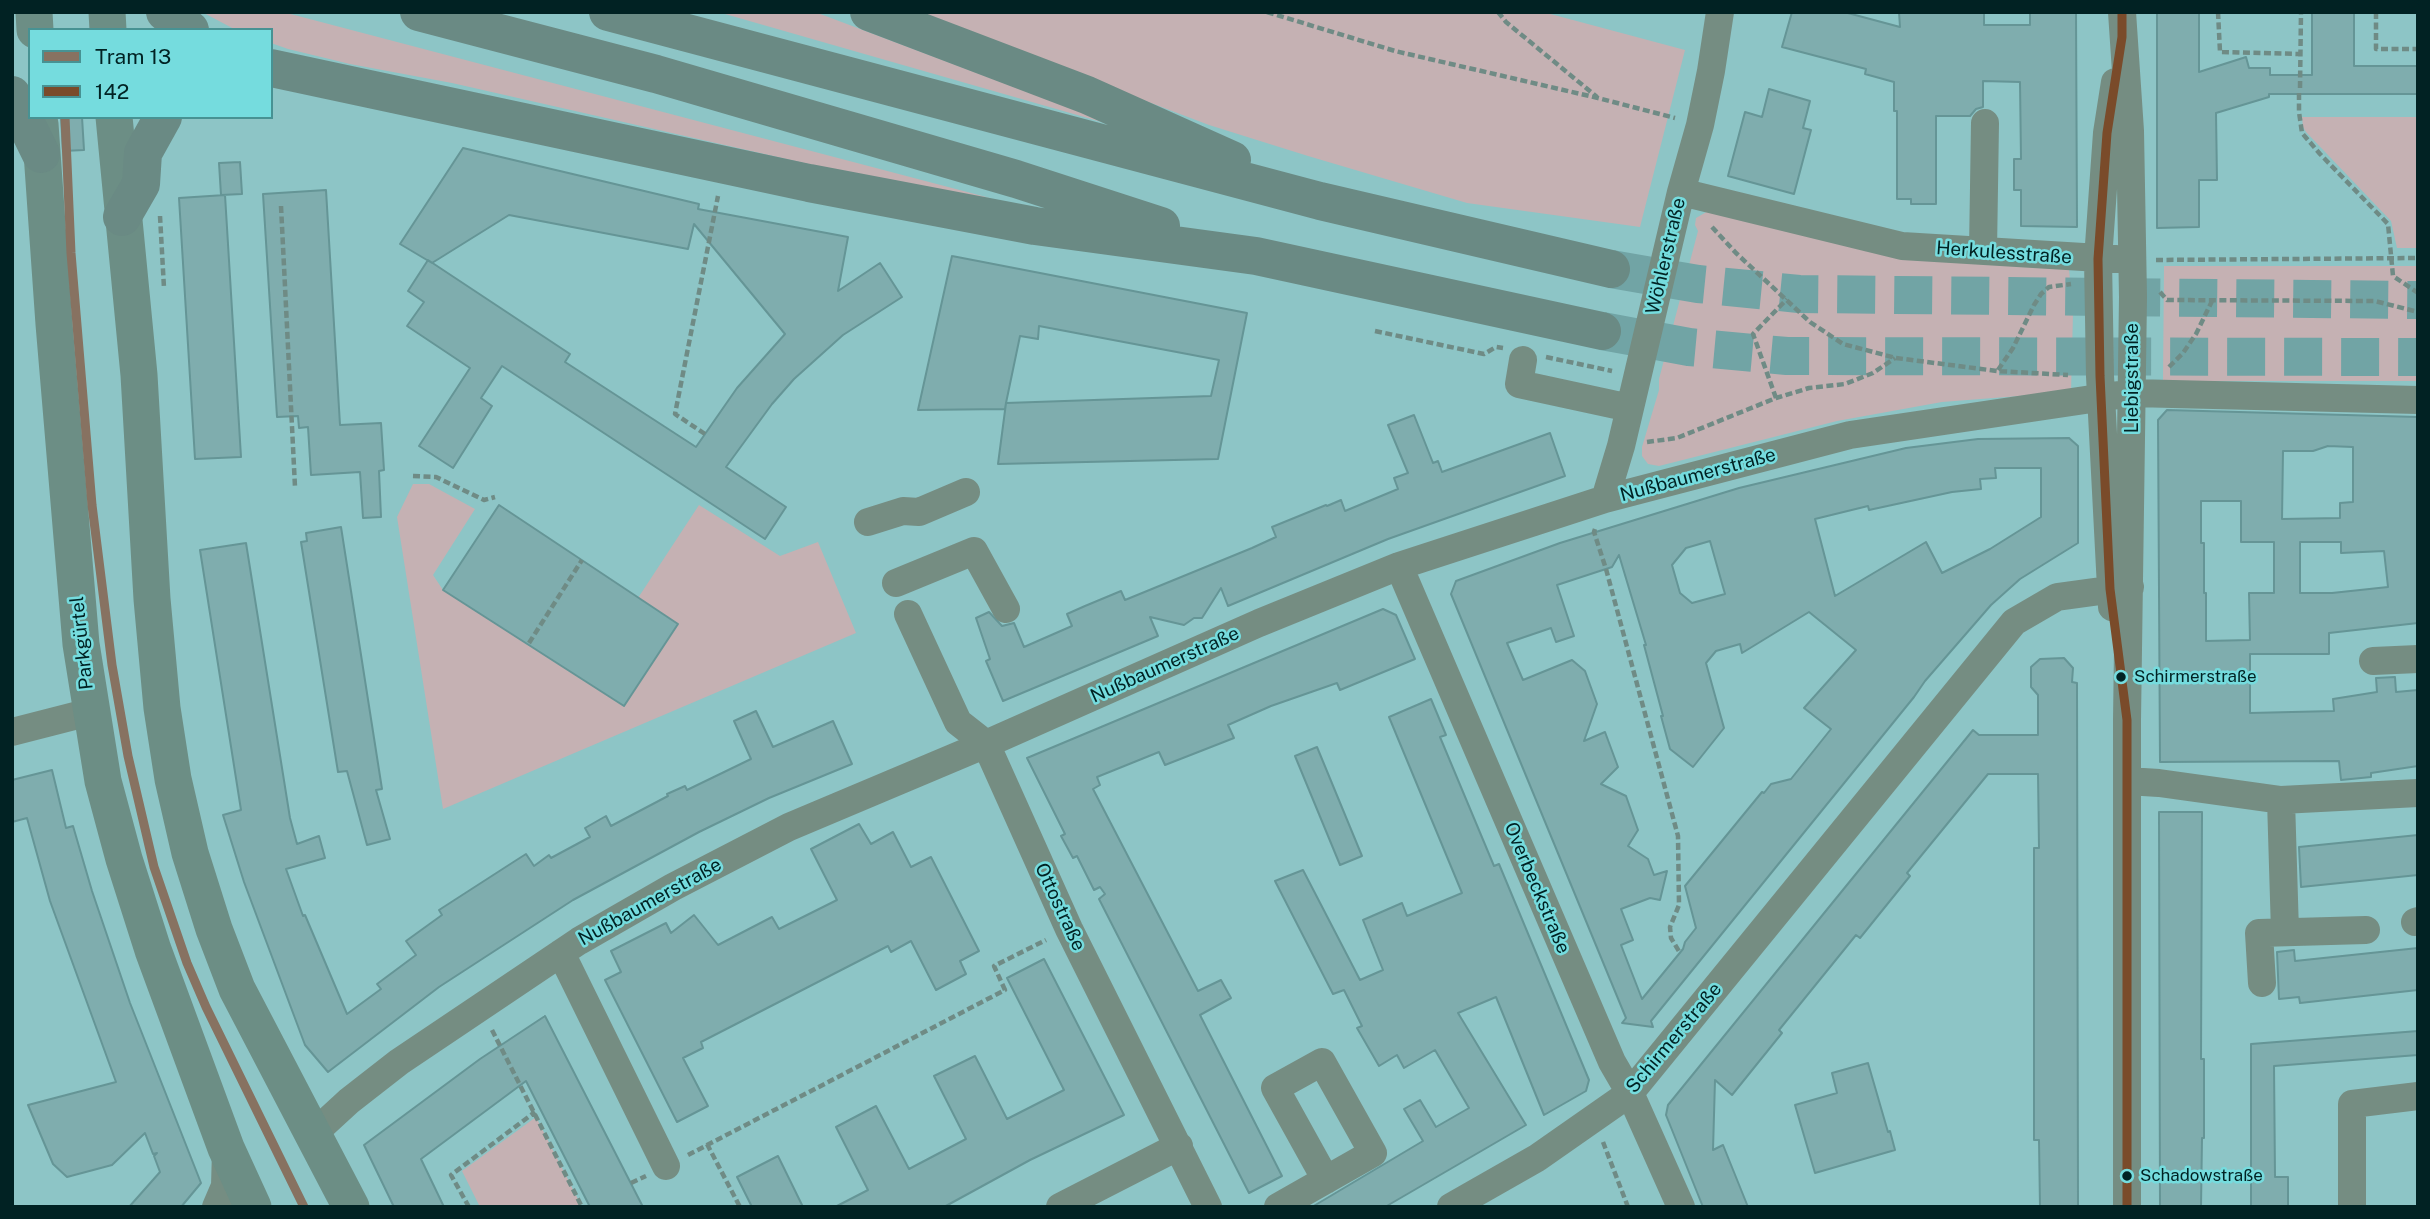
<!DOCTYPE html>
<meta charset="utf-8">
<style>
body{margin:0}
#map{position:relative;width:2430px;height:1219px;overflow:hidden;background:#8dc5c6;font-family:"Public Sans",sans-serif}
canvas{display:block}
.frame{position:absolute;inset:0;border:14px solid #012223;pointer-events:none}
.legend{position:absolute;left:28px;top:28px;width:245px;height:91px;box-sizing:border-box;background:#75dcde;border:2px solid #479293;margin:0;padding:9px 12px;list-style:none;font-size:21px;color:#012223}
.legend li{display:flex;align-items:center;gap:14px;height:35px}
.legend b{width:35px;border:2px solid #479293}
</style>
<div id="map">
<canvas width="2430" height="1219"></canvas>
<div class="frame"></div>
<ul class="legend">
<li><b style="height:9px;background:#877261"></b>Tram 13</li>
<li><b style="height:9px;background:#7a4b2a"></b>142</li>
</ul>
</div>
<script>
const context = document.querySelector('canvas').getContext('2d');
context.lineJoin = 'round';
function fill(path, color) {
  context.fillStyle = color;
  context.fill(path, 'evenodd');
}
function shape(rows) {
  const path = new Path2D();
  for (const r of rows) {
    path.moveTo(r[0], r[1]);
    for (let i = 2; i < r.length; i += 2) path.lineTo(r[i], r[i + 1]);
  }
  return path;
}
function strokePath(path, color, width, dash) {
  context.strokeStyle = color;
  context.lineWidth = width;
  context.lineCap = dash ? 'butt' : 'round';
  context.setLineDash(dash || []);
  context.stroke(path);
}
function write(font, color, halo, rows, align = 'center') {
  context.font = font + ' "Public Sans",sans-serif';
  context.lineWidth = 5;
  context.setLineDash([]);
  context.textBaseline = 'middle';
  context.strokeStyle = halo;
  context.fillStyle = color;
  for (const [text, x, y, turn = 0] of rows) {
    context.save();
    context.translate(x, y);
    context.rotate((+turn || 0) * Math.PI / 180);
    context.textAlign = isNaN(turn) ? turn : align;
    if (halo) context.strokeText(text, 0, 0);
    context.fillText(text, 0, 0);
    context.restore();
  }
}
const green = shape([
 [202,12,283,12,990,198,905,186,452,83,350,64,288,49,271,43,271,30,236,30],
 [718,12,815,12,1126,129],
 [911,12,1543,12,1685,50,1640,227,1467,203,1308,156,1209,125],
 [2302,117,2418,117,2418,248,2397,248,2391,221,2306,132,2303,127],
 [1708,211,2069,269,2073,313,2071,392,1942,402,1837,421,1659,466,1648,464,1642,456,1642,447,1659,390,1659,379,1698,231,1695,225,1696,218],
 [2164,266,2418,266,2418,381,2163,381],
 [413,484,429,484,475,509,433,575,443,590,624,706,678,624,638,598,699,505,780,556,818,542,856,633,443,809,397,517],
 [536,1117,582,1207,480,1207,462,1171]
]);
const building = shape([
 [1792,12,1844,12,1900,27,1899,12,1984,12,1984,25,2030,25,2030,12,2076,12,2077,227,2021,226,2021,190,2014,190,2014,159,2021,159,2020,82,1983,81,1983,107,1976,109,1970,116,1936,116,1936,204,1911,204,1911,199,1897,199,1897,111,1894,111,1894,82,1865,74,1866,69,1782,47,1792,12],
 [2157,12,2199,12,2199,72,2246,57,2249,68,2270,68,2270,75,2312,75,2312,12,2354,12,2354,66,2418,66,2418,94,2269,94,2269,97,2216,113,2217,180,2199,180,2199,227,2157,228,2157,12],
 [1769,89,1810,101,1803,128,1811,130,1794,194,1728,176,1745,112,1762,117,1769,89],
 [61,117,82,117,84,150,63,151,61,117],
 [463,148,699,204,698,209,848,237,838,291,880,263,902,297,843,335,794,379,772,404,726,467,786,507,765,539,502,366,481,398,492,406,453,468,419,446,470,368,407,326,424,302,408,291,428,260,570,354,565,362,696,447,737,388,785,334,694,224,688,249,509,215,432,263,400,244,463,148],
 [240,162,242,194,221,195,219,163,240,162],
 [326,190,340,425,381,423,384,470,379,471,381,517,363,518,360,472,311,475,308,427,299,428,298,416,277,417,263,194,326,190],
 [225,195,241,457,195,459,179,198,225,195],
 [952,256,1247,313,1218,459,998,464,1006,403,1005,409,918,410,952,256],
 [1039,326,1219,360,1211,396,1006,403,1020,336,1038,339,1039,326],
 [2167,410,2418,417,2418,623,2329,633,2329,654,2250,654,2250,713,2334,711,2333,699,2377,692,2376,678,2395,677,2396,692,2418,690,2418,766,2371,773,2371,777,2341,780,2339,761,2160,762,2158,420,2167,410],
 [2328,446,2353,447,2353,502,2340,503,2340,518,2282,519,2283,451,2313,451,2328,446],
 [2201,501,2241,501,2241,542,2274,542,2274,593,2249,593,2250,640,2206,641,2206,593,2204,593,2204,543,2201,543,2201,501],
 [2300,542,2341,542,2341,553,2384,551,2388,587,2332,593,2300,593,2300,542],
 [1414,415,1433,463,1438,461,1442,472,1550,433,1565,476,1388,539,1228,606,1221,588,1202,618,1194,618,1184,625,1150,617,1158,636,1003,701,986,661,990,659,976,618,989,612,1002,626,1014,623,1024,647,1072,626,1067,614,1085,606,1121,591,1125,600,1252,548,1276,537,1272,527,1326,505,1327,506,1341,500,1345,511,1398,489,1394,478,1408,473,1388,425,1414,415],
 [2069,438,2078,446,2078,543,2020,579,1991,605,1925,681,1914,697,1651,1021,1653,1027,1622,1023,1626,1018,1451,594,1456,581,1560,543,1739,488,1906,448,1978,439,2069,438],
 [1995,468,2041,468,2041,517,1990,549,1942,573,1926,542,1835,596,1815,519,1868,506,1869,510,1952,492,1981,489,1980,479,1996,478,1995,468],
 [1710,541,1725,594,1692,603,1680,593,1672,565,1686,548,1710,541],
 [1619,555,1646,645,1644,645,1663,716,1661,716,1670,749,1693,767,1724,728,1706,663,1716,651,1740,644,1742,653,1809,612,1856,650,1804,708,1831,729,1791,779,1771,784,1764,793,1762,792,1685,886,1696,928,1685,942,1683,949,1642,999,1621,945,1633,940,1621,909,1650,898,1660,900,1667,871,1654,875,1648,859,1628,846,1638,830,1626,796,1601,784,1618,767,1605,732,1584,741,1597,704,1585,671,1572,660,1523,680,1507,643,1551,628,1556,642,1574,636,1557,585,1612,567,1619,555],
 [499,505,678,624,624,706,443,590,499,505],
 [341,527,382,789,376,790,390,839,367,845,347,771,338,772,301,542,307,541,306,533,341,527],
 [246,543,290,818,297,844,319,836,325,858,286,869,303,916,305,915,347,1014,381,989,377,984,416,955,406,941,442,915,439,910,515,861,526,854,534,866,549,855,551,858,590,837,585,828,606,816,611,826,668,796,667,794,685,786,687,790,751,759,734,721,756,711,773,747,833,721,852,764,769,798,699,832,573,900,439,987,328,1072,305,1045,244,882,223,815,241,810,200,550,246,543],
 [1383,609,1396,615,1415,659,1340,690,1337,683,1271,706,1228,725,1234,738,1165,765,1159,752,1097,777,1100,785,1093,789,1198,991,1221,980,1231,998,1200,1015,1282,1176,1249,1193,1099,899,1105,894,1100,887,1094,890,1077,856,1073,858,1061,836,1065,834,1027,758,1383,609],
 [2064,658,2073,668,2072,682,2077,683,2078,1207,2040,1207,2039,1140,2034,1140,2034,848,2039,848,2038,774,1988,774,1907,873,1910,876,1860,938,1856,935,1779,1030,1782,1033,1732,1095,1715,1080,1713,1150,1723,1145,1748,1207,1703,1207,1666,1115,1668,1105,1973,730,1979,735,2038,735,2038,695,2031,687,2031,667,2040,659,2064,658],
 [1431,699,1446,735,1440,737,1494,866,1499,864,1589,1080,1586,1091,1544,1115,1496,997,1458,1013,1526,1125,1385,1207,1312,1207,1423,1141,1404,1109,1420,1100,1436,1127,1469,1108,1435,1050,1404,1068,1397,1055,1379,1066,1357,1028,1362,1026,1344,990,1333,994,1275,881,1303,870,1360,980,1383,970,1363,920,1402,903,1407,916,1462,893,1389,717,1431,699],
 [1317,747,1362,856,1340,865,1295,756,1317,747],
 [52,770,66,828,73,826,92,891,130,1003,201,1183,181,1207,129,1207,160,1172,154,1156,157,1153,153,1154,145,1133,112,1165,67,1177,53,1164,28,1105,116,1082,50,901,27,818,12,822,12,780,52,770],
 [2159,812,2202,812,2201,1059,2204,1059,2204,1138,2202,1138,2201,1207,2160,1207,2159,812],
 [859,824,871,844,893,832,911,867,931,857,979,951,960,961,966,974,936,990,911,941,891,952,888,946,701,1042,703,1048,683,1058,708,1106,677,1122,605,980,621,972,611,951,666,923,671,933,694,915,718,945,772,917,779,929,837,900,811,849,859,824],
 [2418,835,2418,875,2301,887,2299,847,2418,835],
 [2418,948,2418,990,2300,1003,2299,997,2279,999,2277,952,2294,950,2295,961,2418,948],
 [1044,959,1124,1115,1030,1160,944,1207,835,1207,868,1190,836,1127,876,1106,909,1169,966,1139,934,1076,975,1056,1007,1119,1064,1090,1007,978,1044,959],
 [545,1016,643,1207,590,1207,526,1081,421,1159,444,1207,394,1207,364,1145,480,1059,545,1016],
 [2418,1031,2418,1055,2274,1066,2275,1177,2288,1177,2288,1207,2251,1207,2251,1044,2418,1031],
 [1868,1063,1888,1132,1890,1131,1895,1150,1815,1173,1795,1105,1837,1093,1832,1073,1868,1063],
 [778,1156,803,1207,752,1207,737,1177,778,1156]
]);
const highwayTunnel = shape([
 [1611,269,1698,284,1799,294,2418,300],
 [1602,331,1689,347,1787,356,2418,357]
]);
const path = shape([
 [1267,12,1395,51,1598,98,1675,118],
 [1498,12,1506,22,1597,97],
 [2218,12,2220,52,2300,54],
 [2376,12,2376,49,2418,49],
 [2300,88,2301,12],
 [2299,93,2299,112,2302,133,2320,154,2388,224,2393,276,2418,293],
 [281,206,295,487],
 [160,216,164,288],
 [1712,227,1736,253,1810,322,1843,344,1896,358,1997,371,2068,375],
 [2156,260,2418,258],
 [2160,292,2167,300,2375,301,2418,312],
 [1375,331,1484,354,1496,347,1503,348],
 [1546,357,1612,371],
 [2169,367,2183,353,2196,334,2212,301],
 [1998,370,2013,348,2034,305,2041,294,2049,287,2071,284],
 [1776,398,1753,334,1787,299],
 [705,434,675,414,718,196],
 [1647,442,1677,438,1776,398,1809,388,1845,384,1873,373,1895,358],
 [413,476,436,477,484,500,495,497],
 [1595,529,1594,532,1606,569,1678,836,1679,905,1670,927,1671,938,1680,953],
 [529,643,582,560],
 [492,1030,582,1207],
 [1603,1142,1628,1207],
 [707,1144,740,1207],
 [688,1155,1005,990,994,966,1046,940],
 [631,1183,646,1176],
 [469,1207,451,1175,535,1112]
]);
const minor = shape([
 [2122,12,2130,131,2133,297,2127,720,2127,1207],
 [1681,192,1902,246,2116,259],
 [1983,251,1985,123],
 [1523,360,1519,384,1630,408],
 [1605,499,1621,446,1681,192,1700,125,1711,71,1720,12],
 [868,522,903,511,919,512,966,492],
 [1399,566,1612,1062,1630,1093,1681,1207],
 [896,583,974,551,1006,609],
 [2112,607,2100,376,2098,259,2107,133,2115,82],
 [908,614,958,722,986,744,1069,929,1208,1207],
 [2373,661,2418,659],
 [12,732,90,712],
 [2127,781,2159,783,2281,800,2418,793],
 [2281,800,2285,932],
 [2415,922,2418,921],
 [561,953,666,1166],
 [2262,983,2259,933,2366,930],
 [312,1135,349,1101,399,1062,579,941,673,887,789,827,986,744,1259,623,1399,566,1605,499,1850,435,2132,393,2418,400],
 [216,1207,225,1186,226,1151],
 [1060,1207,1179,1146],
 [1278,1207,1373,1153,1322,1062,1275,1088,1326,1180],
 [1451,1207,1537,1158,1630,1093,2014,622,2057,597,2130,587],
 [2352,1207,2352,1104,2418,1096]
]);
const major = shape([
 [34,12,35,30],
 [107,12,108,30],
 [114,117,139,375,152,599,162,708,173,779,190,853,214,929,237,989,351,1207],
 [40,124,54,324,81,644,103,781,124,859,153,950,226,1148,253,1207]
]);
const highway = shape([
 [165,12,190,30],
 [419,12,656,74,1016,179,1161,226],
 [608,12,1320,201,1611,269],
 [869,12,1087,95,1232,160],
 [271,68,809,183,1035,226,1256,256,1602,331],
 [12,95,41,154],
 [122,217,141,184,143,153,163,117]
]);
const bus1 = shape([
 [2122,12,2122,37,2107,133,2098,259,2100,376,2110,589,2127,720,2127,1207]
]);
const tram1 = shape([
 [65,117,71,253,92,505,112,665,128,756,154,867,187,963,206,1007,304,1207]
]);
const markers = [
 [2121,677,6,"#012223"],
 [2127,1176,6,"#012223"]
];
const busNames = [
 ["Schirmerstraße",2134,677],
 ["Schadowstraße",2140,1176]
];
const streetNames = [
 ["Herkulesstraße",2004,253,4],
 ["Wöhlerstraße",1666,256,-77],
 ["Liebigstraße",2132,378,-90],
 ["Nußbaumerstraße",1698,475,-15],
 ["Parkgürtel",82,643,-96],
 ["Nußbaumerstraße",1165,665,-24],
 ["Overbeckstraße",1537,888,67],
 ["Nußbaumerstraße",650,902,-29],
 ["Ottostraße",1060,907,65],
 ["Schirmerstraße",1674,1038,-50]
];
fill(green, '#c5b1b3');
fill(building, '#7fadae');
strokePath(building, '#659596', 2);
strokePath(highwayTunnel, '#71a4a5', 38, [38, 19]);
strokePath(path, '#6f8b85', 4.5, [7, 3.5]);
strokePath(minor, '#758d82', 28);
strokePath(major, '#6c8e85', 37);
strokePath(highway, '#6a8a84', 38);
strokePath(bus1, '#7a4b2a', 9);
strokePath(tram1, '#877261', 9);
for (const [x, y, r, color] of markers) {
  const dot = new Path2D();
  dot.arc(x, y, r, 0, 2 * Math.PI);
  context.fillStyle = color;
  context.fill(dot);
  strokePath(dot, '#75dcde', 2.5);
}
write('17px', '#012223', '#75dcde', busNames, 'left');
write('19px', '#012223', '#75dcde', streetNames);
</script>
